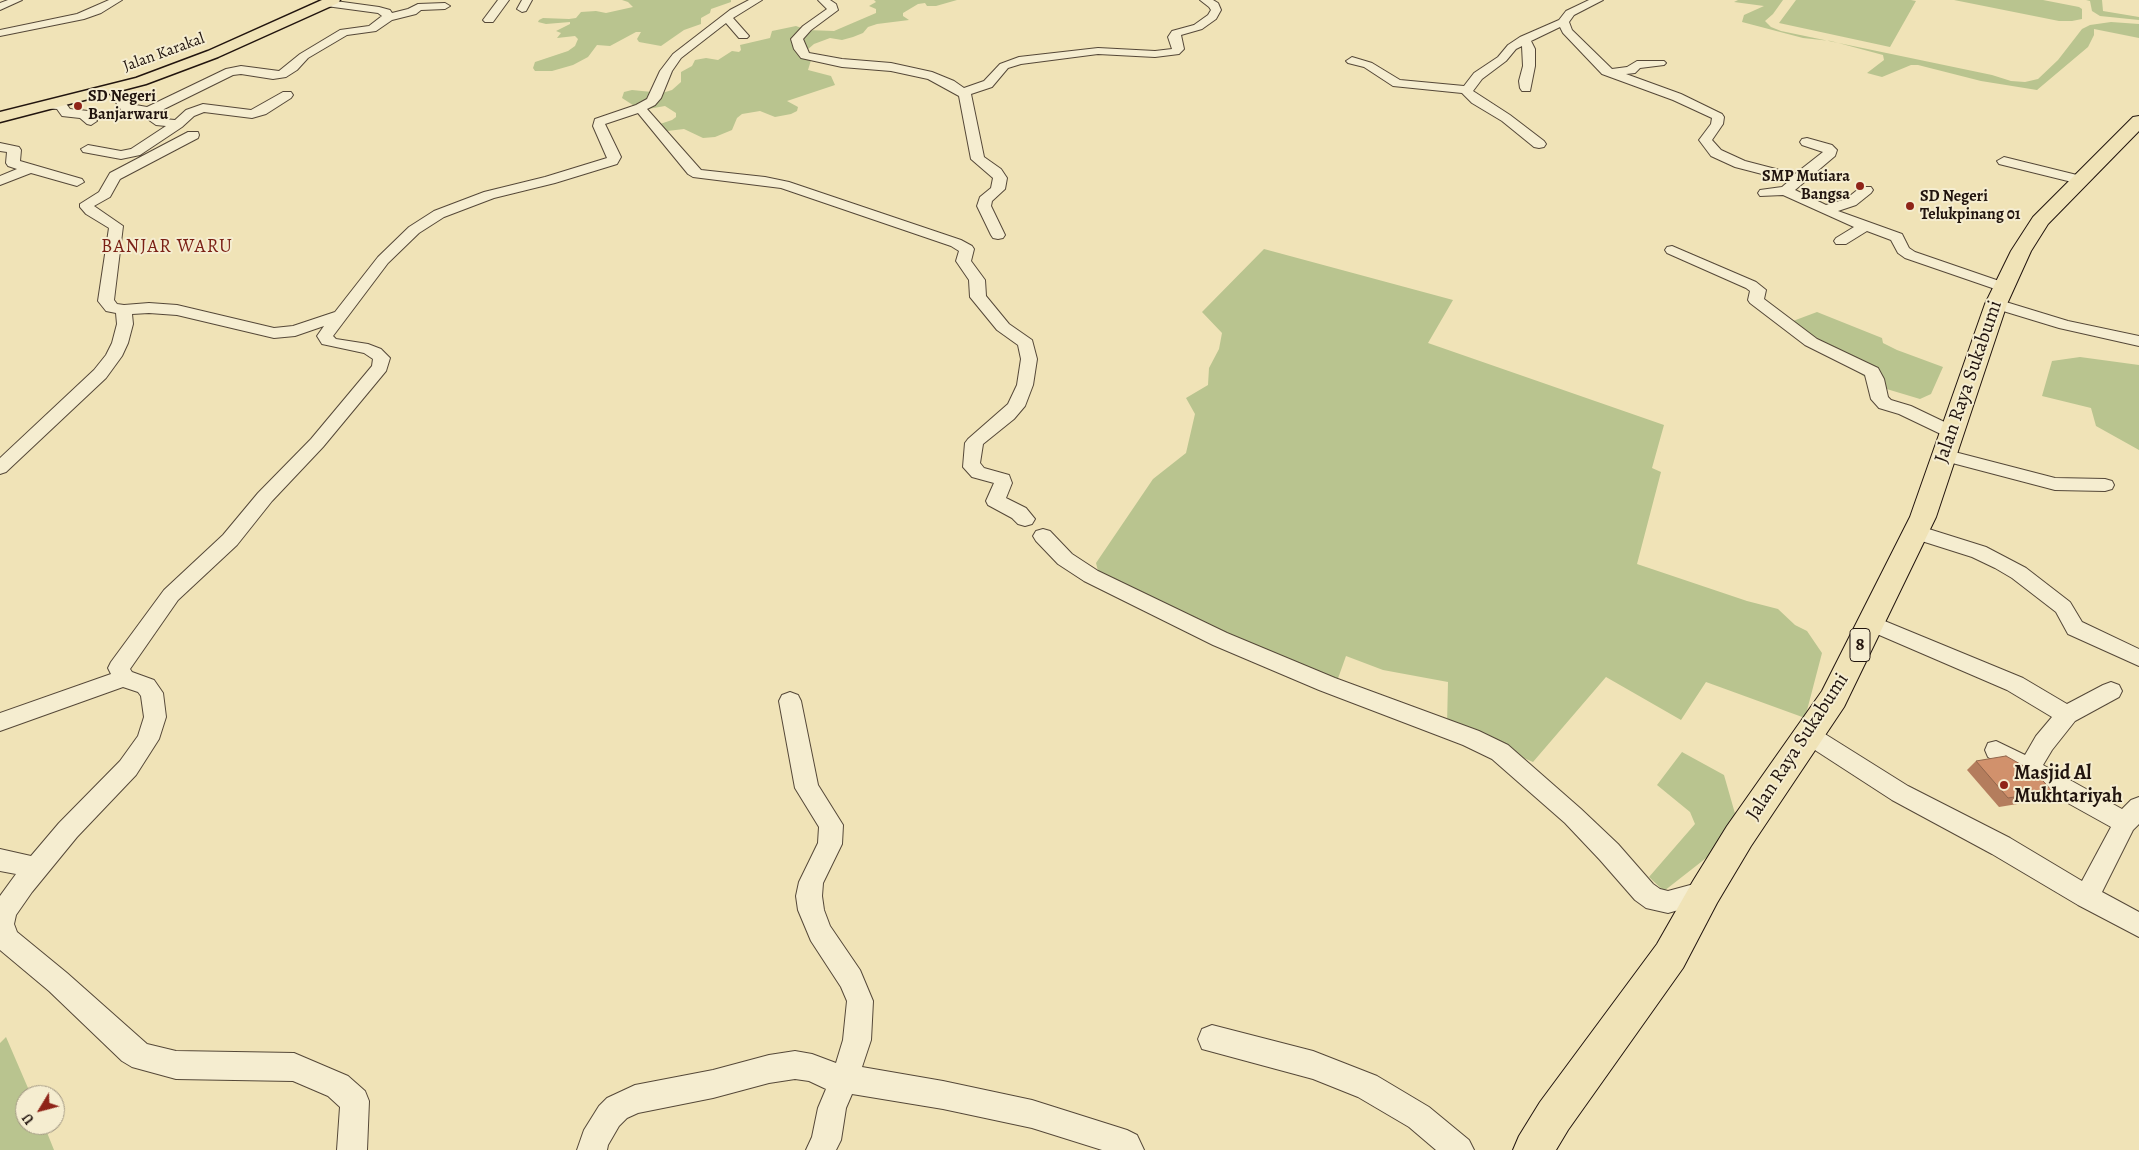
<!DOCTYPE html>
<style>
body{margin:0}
#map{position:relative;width:2139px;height:1150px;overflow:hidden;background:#f0e3b7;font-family:Alegreya,serif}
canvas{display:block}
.north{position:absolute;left:15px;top:1085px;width:50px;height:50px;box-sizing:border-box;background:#f5edd0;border:1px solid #a09682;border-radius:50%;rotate:233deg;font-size:14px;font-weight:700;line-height:20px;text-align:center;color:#21140e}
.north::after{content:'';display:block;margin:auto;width:18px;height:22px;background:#8f2418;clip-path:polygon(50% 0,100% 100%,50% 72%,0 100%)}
</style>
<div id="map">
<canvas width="2139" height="1150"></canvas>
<div class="north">U</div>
</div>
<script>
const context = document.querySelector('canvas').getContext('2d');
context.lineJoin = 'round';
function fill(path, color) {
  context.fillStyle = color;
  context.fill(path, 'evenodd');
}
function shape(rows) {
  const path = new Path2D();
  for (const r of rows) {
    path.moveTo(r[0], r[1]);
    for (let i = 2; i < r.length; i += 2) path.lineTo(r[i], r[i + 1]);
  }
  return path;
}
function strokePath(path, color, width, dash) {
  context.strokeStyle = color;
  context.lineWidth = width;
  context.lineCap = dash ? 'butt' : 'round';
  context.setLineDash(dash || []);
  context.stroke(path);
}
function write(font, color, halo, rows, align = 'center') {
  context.font = font + ' Alegreya,serif';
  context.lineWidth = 4;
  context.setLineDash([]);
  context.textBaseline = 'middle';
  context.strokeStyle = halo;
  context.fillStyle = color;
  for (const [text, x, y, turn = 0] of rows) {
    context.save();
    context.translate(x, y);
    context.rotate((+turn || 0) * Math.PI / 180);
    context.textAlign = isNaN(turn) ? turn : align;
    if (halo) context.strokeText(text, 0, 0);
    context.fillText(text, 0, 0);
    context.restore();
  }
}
const green = shape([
 [622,0,731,0,731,2,711,9,710,13,701,18,701,24,684,30,661,46,639,42,637,39,641,32,636,32,610,46,597,45,588,57,573,65,552,71,535,71,533,68,535,62,568,51,575,46,578,39,575,36,557,38,561,33,556,31,570,24,570,22,546,24,538,22,539,20,543,18,569,19,576,18,581,12,596,11,606,13,633,7,628,2],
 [874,0,957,0,936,6,927,6,925,3,918,4,903,13,903,16,909,20,877,24,868,27,863,33,853,37,842,40,830,38,814,44,807,50,812,57,808,70,831,76,835,85,787,101,798,107,797,111,791,114,775,117,760,111,742,114,737,118,732,130,715,137,703,138,684,129,659,132,654,126,672,120,676,117,676,113,665,106,648,109,639,109,622,98,624,92,632,90,662,93,672,90,681,82,681,72,692,66,695,60,706,58,718,60,732,51,739,52,741,50,740,45,770,38,772,31,796,26,807,30,834,31,876,13,876,9,869,6,876,2],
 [1738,0,1783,0,1773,14,1765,21,1771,27,1781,31,1992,75,2011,81,2025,82,2038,79,2058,60,2082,29,2090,25,2111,22,2139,24,2139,38,2094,29,2094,35,2088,47,2037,90,1981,81,1918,65,1911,65,1882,77,1867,73,1884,60,1883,55,1831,41,1803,38,1742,22,1744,15,1764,6,1734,2],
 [1796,0,1911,0,1916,1,1890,47,1779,23],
 [1954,0,2043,0,2079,7,2082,9,2082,19,2072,21,2059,21],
 [2086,0,2102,0,2103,11,2139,17,2139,20,2100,16,2092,11,2090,1],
 [1264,249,1453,300,1428,343,1664,425,1652,468,1661,472,1637,564,1747,601,1778,609,1795,625,1807,631,1822,653,1805,718,1706,682,1681,720,1606,677,1533,762,1447,725,1448,682,1383,670,1346,656,1336,684,1128,588,1098,571,1096,563,1153,479,1186,453,1195,414,1186,398,1208,385,1209,368,1219,349,1222,333,1202,312],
 [1817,312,1882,338,1883,343,1897,350,1943,367,1931,394,1920,399,1880,387,1785,324],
 [2080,357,2139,365,2139,450,2096,426,2091,408,2042,396,2052,361],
 [1682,752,1724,775,1738,824,1710,855,1664,891,1649,877,1695,824,1690,812,1657,785],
 [6,1037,31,1095,25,1095,25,1125,44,1125,54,1150,0,1150,0,1043]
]);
const minor = shape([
 [8,0,22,0,0,10,0,3,8,0],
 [109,0,122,0,101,13,84,19,0,36,0,30,77,14,109,0],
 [328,0,379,7,390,10,392,13,408,9,418,4,445,3,450,6,445,9,421,10,416,14,392,20,376,31,347,35,308,58,297,70,286,77,273,79,241,74,233,75,156,113,164,119,175,120,186,110,203,104,251,110,283,92,291,92,293,95,291,98,266,114,252,118,204,112,194,116,182,127,140,155,121,159,83,152,81,149,88,145,121,151,131,149,166,126,156,125,139,113,122,111,107,90,109,87,117,87,130,104,147,107,226,69,241,66,279,71,300,54,340,30,369,26,382,16,378,13,326,6,321,3,328,0],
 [498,0,509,0,493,22,485,22,483,20,498,0],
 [522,0,532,0,526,11,522,12,517,9,522,0],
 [749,0,762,0,733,18,749,36,747,38,739,38,726,23,681,58,672,71,661,98,655,105,647,109,701,170,765,177,789,182,961,240,972,246,974,249,971,261,985,280,986,296,1009,324,1032,340,1037,359,1033,385,1025,406,1014,419,983,444,980,463,984,468,1009,475,1012,483,1006,498,1026,508,1035,519,1032,524,1025,526,1018,524,1012,518,988,505,986,501,994,483,972,477,963,467,965,443,968,439,1008,404,1017,385,1021,359,1018,345,997,330,970,297,969,280,956,261,959,251,951,246,781,188,693,177,688,174,638,113,605,124,621,157,617,164,555,183,494,198,444,217,419,233,388,263,333,336,336,339,368,344,381,349,390,358,386,371,323,447,272,501,237,545,178,600,130,669,132,672,154,680,163,693,166,717,159,739,136,775,77,837,32,892,16,915,14,924,17,932,67,973,147,1044,176,1051,294,1053,348,1076,365,1091,369,1101,367,1150,337,1150,340,1107,328,1096,293,1081,176,1079,132,1067,122,1061,49,991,0,950,0,896,16,874,0,871,0,849,31,856,59,823,120,761,138,736,144,717,141,696,138,692,123,687,0,731,0,713,111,674,108,668,111,662,164,590,223,535,258,493,311,439,372,366,373,359,364,353,322,344,317,336,324,326,295,336,274,338,177,315,149,313,132,314,133,324,128,343,122,356,106,378,6,472,0,474,0,458,94,370,106,355,112,343,117,324,116,313,106,311,98,301,109,228,86,214,80,207,80,204,99,192,110,173,188,132,198,132,199,135,198,138,120,179,110,197,94,206,123,226,114,300,117,304,124,305,149,303,177,305,274,328,293,326,335,312,378,257,409,227,434,211,484,192,545,177,607,158,593,126,595,119,636,105,647,99,660,71,673,54,730,10,749,0],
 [818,0,830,0,836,4,838,10,811,30,803,39,809,53,842,59,891,63,932,72,954,81,964,88,984,81,1000,64,1019,57,1098,48,1155,51,1172,49,1168,37,1172,31,1194,25,1208,15,1211,10,1209,7,1200,0,1213,0,1218,3,1221,10,1216,19,1202,29,1181,35,1184,49,1179,54,1155,57,1098,54,1021,64,1008,68,992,87,971,94,984,157,1001,169,1007,178,1005,189,992,201,991,206,1005,235,1003,238,998,239,993,238,991,235,977,206,980,197,991,188,993,178,971,159,959,96,928,79,891,71,842,67,801,58,794,49,791,39,803,26,827,9,818,0],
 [1589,0,1603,0,1574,15,1569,22,1572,30,1612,69,1627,67,1637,61,1664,61,1666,63,1664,65,1640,68,1635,73,1626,74,1681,94,1722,114,1724,117,1723,124,1712,140,1721,150,1745,161,1795,174,1823,152,1802,145,1800,142,1802,139,1807,138,1832,145,1837,150,1835,156,1795,190,1826,205,1846,199,1861,187,1871,187,1873,190,1871,193,1856,205,1838,211,1902,234,1909,248,1915,252,2008,284,2011,287,2008,290,1998,290,1905,258,1898,253,1891,240,1867,231,1846,244,1836,244,1834,241,1836,238,1854,227,1783,195,1760,196,1758,193,1760,190,1782,187,1789,181,1735,167,1711,156,1699,140,1711,124,1712,118,1673,100,1602,74,1563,33,1560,27,1531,41,1535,49,1535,66,1530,91,1522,91,1520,88,1519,81,1523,66,1522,46,1516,49,1506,61,1482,79,1473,91,1510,115,1544,141,1546,144,1544,147,1539,148,1534,147,1502,121,1472,103,1462,93,1393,86,1364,67,1348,63,1346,61,1352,57,1372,63,1400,80,1464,86,1474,73,1498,57,1508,45,1520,37,1559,20,1566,11,1589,0],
 [48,101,65,102,70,109,88,111,97,121,91,125,87,124,80,118,62,116,57,109,44,108,42,105,48,101],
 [0,143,19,147,21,150,20,161,82,179,84,182,77,186,31,173,0,185,0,176,17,169,8,166,6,163,7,152,0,151,0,143],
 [2004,157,2085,177,2087,180,2080,184,1999,164,1997,161,2004,157],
 [1672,246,1756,282,1766,290,1764,299,1817,339,1878,368,1884,379,1888,397,1891,400,1911,406,1957,428,1960,432,1957,436,1951,438,1945,436,1899,414,1879,408,1871,399,1865,375,1805,345,1750,303,1748,300,1750,291,1746,288,1667,253,1665,250,1667,247,1672,246],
 [1996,299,2068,321,2139,336,2139,346,2059,328,1990,307,1988,304,1990,301,1996,299],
 [1943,449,2055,478,2105,479,2112,481,2114,485,2112,489,2105,491,2055,490,1937,459,1934,455,1937,451,1943,449],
 [1916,525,1986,547,2026,568,2070,602,2082,622,2139,649,2139,666,2068,634,2056,612,2012,578,1995,568,1972,557,1909,537,1906,532,1909,527,1916,525],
 [1043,529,1050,531,1072,554,1098,571,1227,633,1335,678,1479,731,1508,745,1581,809,1618,844,1653,884,1660,889,1668,891,1705,881,1714,884,1718,892,1714,900,1668,913,1646,908,1635,900,1600,860,1565,823,1492,759,1463,745,1319,690,1213,645,1084,581,1058,564,1036,541,1033,536,1036,531,1043,529],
 [1870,615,2023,678,2067,704,2103,685,2111,682,2119,685,2122,691,2119,697,2075,721,2052,750,2043,765,2122,809,2131,800,2139,797,2139,824,2133,830,2102,892,2139,912,2139,937,2078,905,1992,854,1892,800,1801,741,1798,735,1801,729,1809,726,1817,729,1908,786,2010,838,2082,881,2111,827,2021,777,1988,757,1985,750,1988,743,1996,741,2025,755,2036,736,2052,717,2007,690,1863,628,1860,623,1863,618,1870,615],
 [790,692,798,695,801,701,818,785,843,825,842,844,823,883,822,896,824,910,830,926,860,970,873,1001,871,1040,862,1067,943,1081,1032,1100,1127,1130,1137,1135,1144,1150,1102,1150,1032,1128,943,1109,852,1094,846,1108,841,1140,836,1150,806,1150,812,1137,818,1108,826,1089,809,1081,795,1079,769,1083,713,1098,638,1113,627,1118,619,1126,608,1145,607,1150,577,1150,584,1130,599,1106,607,1098,635,1085,713,1070,769,1055,795,1051,812,1054,836,1063,843,1040,847,1001,841,987,811,941,798,910,796,896,799,882,818,843,819,827,795,788,779,701,782,695,790,692],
 [1212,1025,1313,1051,1377,1076,1429,1107,1469,1140,1474,1150,1436,1150,1409,1127,1358,1097,1313,1079,1202,1049,1198,1039,1202,1029,1212,1025]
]);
const major = shape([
 [322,0,340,0,338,3,218,57,146,84,0,122,0,112,136,78,208,51,322,0]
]);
const highway = shape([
 [2139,116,2139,131,2048,224,2031,251,2007,304,1936,517,1844,707,1751,846,1717,903,1683,968,1568,1130,1556,1150,1513,1150,1519,1136,1540,1102,1657,944,1693,881,1727,826,1822,691,1910,517,1985,304,2011,251,2033,217,2133,117,2139,116]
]);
const wall = shape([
 [1976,761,2052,791,2042,800,1999,807,1967,770]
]);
const building = shape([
 [2006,756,2036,773,2052,791,2008,798,1976,761,2006,756]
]);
const markers = [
 [78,106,5,"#8f2418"],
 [1860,186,5,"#8f2418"],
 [1910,206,5,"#8f2418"],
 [2004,785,5,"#8f2418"]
];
const farStreetnames = [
 ["Jalan Karakal",164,53,-20]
];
const farPoinames = [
 ["SD Negeri",88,97],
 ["Banjarwaru",88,115],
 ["SMP Mutiara",1850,177,"right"],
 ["Bangsa",1850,195,"right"],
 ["SD Negeri",1920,197],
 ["Telukpinang 01",1920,215]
];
const farQuarternames = [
 ["BANJAR WARU",167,247]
];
const shields = [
 [1860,645,20]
];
const shieldNames = [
 ["8",1860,645]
];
const streetNames = [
 ["Jalan Raya Sukabumi",1969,382,-71],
 ["Jalan Raya Sukabumi",1798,747,-57]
];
const poiNames = [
 ["Masjid Al",2014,774],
 ["Mukhtariyah",2014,797]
];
fill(green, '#b9c48f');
strokePath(minor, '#554838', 2);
strokePath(major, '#21140e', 3);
strokePath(highway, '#21140e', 2);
fill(minor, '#f5edd0');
fill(major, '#f0e3b7');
fill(highway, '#f0e3b7');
fill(wall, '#b47d5d');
fill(building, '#d1916c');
strokePath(building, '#92664c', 1);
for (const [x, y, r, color] of markers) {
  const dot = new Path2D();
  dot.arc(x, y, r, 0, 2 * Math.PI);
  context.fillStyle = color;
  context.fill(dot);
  strokePath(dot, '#f5edd0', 2);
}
write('16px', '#21140e', '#f5edd0', farStreetnames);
write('bold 16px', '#21140e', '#f5edd0', farPoinames, 'left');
context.letterSpacing = '1px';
write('19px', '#7a1f14', '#f5edd0', farQuarternames);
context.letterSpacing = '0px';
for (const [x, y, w] of shields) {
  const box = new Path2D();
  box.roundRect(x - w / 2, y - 16.5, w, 33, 4);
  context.fillStyle = '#f5edd0';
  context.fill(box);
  strokePath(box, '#21140e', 1);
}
write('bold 19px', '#21140e', null, shieldNames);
write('20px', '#21140e', '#f5edd0', streetNames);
write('bold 20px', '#21140e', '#f5edd0', poiNames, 'left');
</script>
